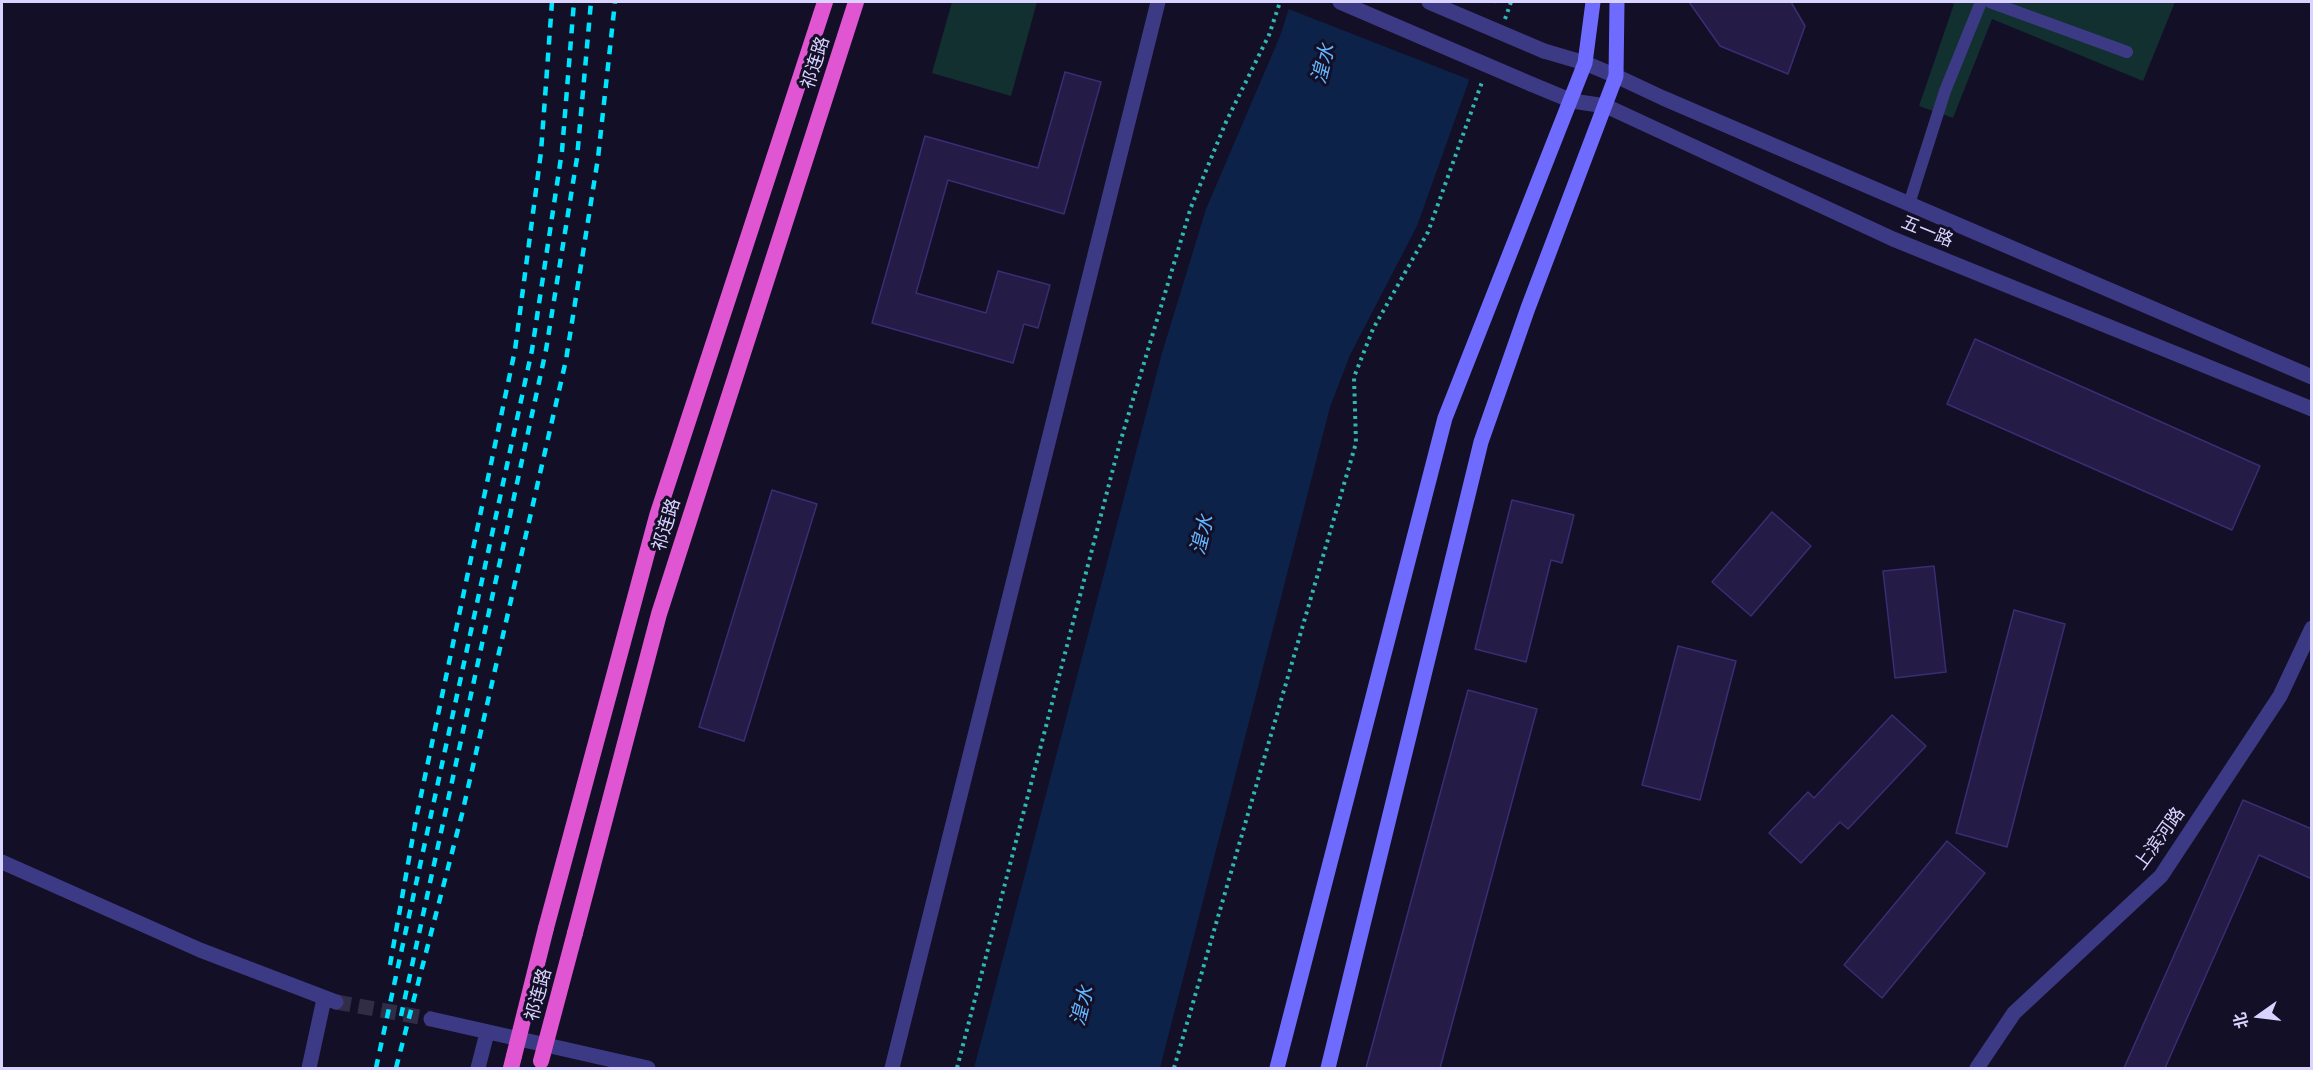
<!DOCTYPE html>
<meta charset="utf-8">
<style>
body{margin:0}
#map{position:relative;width:2313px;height:1070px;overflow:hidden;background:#130f26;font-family:Helvetica,"Noto Sans SC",sans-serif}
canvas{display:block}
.frame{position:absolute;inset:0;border:3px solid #d9d4ff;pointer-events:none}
.north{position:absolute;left:2229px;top:986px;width:60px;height:60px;-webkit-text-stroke:4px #130f26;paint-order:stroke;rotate:256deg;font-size:16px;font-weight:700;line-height:24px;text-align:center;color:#d9d4ff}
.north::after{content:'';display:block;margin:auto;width:21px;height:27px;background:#d9d4ff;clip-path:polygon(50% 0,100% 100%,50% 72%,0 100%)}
</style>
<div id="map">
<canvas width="2313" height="1070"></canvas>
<div class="frame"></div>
<div class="north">北</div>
</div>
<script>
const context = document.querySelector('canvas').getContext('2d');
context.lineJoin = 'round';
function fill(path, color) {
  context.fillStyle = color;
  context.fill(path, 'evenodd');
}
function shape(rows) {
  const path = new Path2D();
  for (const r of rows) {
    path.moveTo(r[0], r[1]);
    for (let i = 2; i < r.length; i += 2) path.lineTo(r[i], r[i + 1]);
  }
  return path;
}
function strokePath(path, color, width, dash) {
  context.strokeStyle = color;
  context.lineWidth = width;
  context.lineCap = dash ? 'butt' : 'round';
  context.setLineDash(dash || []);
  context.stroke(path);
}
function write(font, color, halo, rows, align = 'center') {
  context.font = font + ' Helvetica,"Noto Sans SC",sans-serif';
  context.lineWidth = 6;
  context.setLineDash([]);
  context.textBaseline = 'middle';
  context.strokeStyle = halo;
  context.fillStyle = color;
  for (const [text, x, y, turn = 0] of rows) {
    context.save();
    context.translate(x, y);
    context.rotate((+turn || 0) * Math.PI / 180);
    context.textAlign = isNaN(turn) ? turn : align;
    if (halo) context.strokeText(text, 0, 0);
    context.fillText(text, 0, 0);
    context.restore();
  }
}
const green = shape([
 [952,2,1037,2,1011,96,932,73],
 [1948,2,2175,2,2143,81,1992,19,1953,118,1919,106,1954,4]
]);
const water = shape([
 [1291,2,1497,2,1417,226,1350,355,1330,407,1160,1068,974,1068,1162,353,1206,209,1280,36]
]);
const pier = shape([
 [1288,2,1489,2,1498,5,1473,81,1286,8]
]);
const building = shape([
 [1689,2,1791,2,1805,26,1788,74,1720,46,1689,2],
 [1065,72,1101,82,1064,214,948,180,916,293,986,313,998,271,1050,285,1038,328,1024,324,1013,363,872,323,925,136,1038,168,1065,72],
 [1975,339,2260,466,2232,530,1947,404,1975,339],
 [772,490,817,504,744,741,699,727,772,490],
 [1512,500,1574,515,1562,563,1551,560,1526,662,1475,649,1512,500],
 [1772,512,1811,546,1751,616,1712,582,1772,512],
 [1934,566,1946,672,1895,678,1883,571,1934,566],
 [2014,610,2065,624,2007,847,1956,833,2014,610],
 [1678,646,1736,661,1700,800,1642,785,1678,646],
 [1468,690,1537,709,1440,1068,1366,1068,1468,690],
 [1892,715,1926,746,1848,829,1840,822,1801,863,1769,833,1808,792,1814,798,1892,715],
 [2243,800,2312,829,2312,879,2259,855,2165,1068,2124,1068,2243,800],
 [1947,841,1985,873,1882,998,1844,965,1947,841]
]);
const minorTunnel = shape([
 [336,1002,431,1019]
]);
const path = shape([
 [1505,19,1511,2],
 [957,1068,1119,446,1191,207,1226,122,1269,35,1280,2],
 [1174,1068,1356,443,1354,377,1373,329,1428,232,1482,82]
]);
const service = shape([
 [1990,2,2127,52],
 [1909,204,1945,91,1981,2]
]);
const minor = shape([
 [2,862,200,950,336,1002],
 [431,1019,648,1068],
 [309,1068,324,999],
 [478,1068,487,1033],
 [1977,1068,2014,1013,2161,876,2280,696,2312,628]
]);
const tertiary = shape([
 [1544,51,1585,63,1616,76,1663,98,2312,377],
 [1531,84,1572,101,1606,106,1893,239,2312,409],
 [892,1068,1158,2]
]);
const secondary = shape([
 [1277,1068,1445,418,1585,63,1593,2],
 [1328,1068,1481,442,1528,308,1616,76,1617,2]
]);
const trunk = shape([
 [546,928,657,516,825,2],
 [575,933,659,614,856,2],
 [511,1068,514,1056]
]);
const rail = shape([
 [390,965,416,819,515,350,541,152,552,2],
 [401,1016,546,350,577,158,591,2],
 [376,1068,532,350,562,151,574,2],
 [396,1068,462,814,566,360,598,158,615,2]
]);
const tertiaryBridge = shape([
 [1340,2,1531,84],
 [1429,2,1544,51]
]);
const trunkBridge = shape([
 [514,1056,546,928],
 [541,1061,575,933]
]);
const streetNames = [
 ["祁连路",816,63,-72],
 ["五一路",1927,232,22],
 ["祁连路",667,525,-73],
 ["上滨河路",2160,839,-54],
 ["祁连路",539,995,-75]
];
const waterNames = [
 ["湟水",1324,64,-76],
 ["湟水",1203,535,-76],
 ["湟水",1083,1006,-76]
];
fill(green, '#12302f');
fill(water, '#0c2248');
fill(pier, '#130f26');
fill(building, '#241b47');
strokePath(building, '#3b2d73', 1.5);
strokePath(minorTunnel, '#312d47', 15, [15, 8]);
strokePath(path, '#2fb8b0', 4, [3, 4.5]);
strokePath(service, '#3d3a85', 12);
strokePath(minor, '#3d3a85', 15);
strokePath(tertiary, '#3d3a85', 15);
strokePath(secondary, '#6f6bff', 15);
strokePath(trunk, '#e055d1', 16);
strokePath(rail, '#00e5ff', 4.5, [9, 8]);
strokePath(tertiaryBridge, '#3d3a85', 15);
strokePath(trunkBridge, '#e055d1', 16);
write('18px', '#d9d4ff', '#130f26', streetNames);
write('italic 20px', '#62b6ff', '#130f26', waterNames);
</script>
